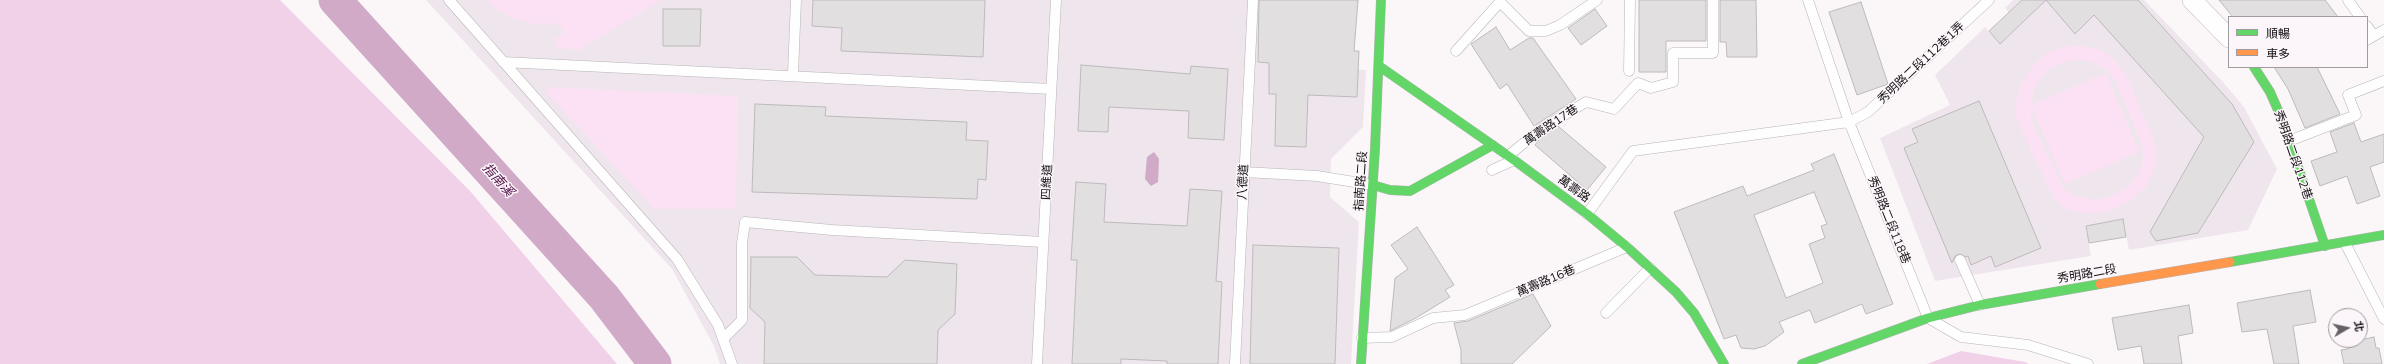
<!DOCTYPE html>
<meta charset="utf-8">
<style>
body{margin:0}
#map{position:relative;width:2384px;height:364px;overflow:hidden;background:#fbf7f9;font-family:Mulish,"Noto Sans TC",sans-serif}
canvas{display:block}
.legend{position:absolute;left:2228px;top:16px;width:140px;height:52px;box-sizing:border-box;background:#fcf6fa;border:1px solid #9f9b9e;margin:0;padding:5px 7px;list-style:none;font-size:12px;color:#141214}
.legend li{display:flex;align-items:center;gap:8px;height:20px}
.legend b{width:20px;border:1px solid #9f9b9e}
.north{position:absolute;left:2328px;top:308px;width:40px;height:40px;box-sizing:border-box;background:#fcf6fa;border:1px solid #9f9b9e;border-radius:50%;rotate:81deg;font-size:11px;font-weight:700;line-height:16px;text-align:center;color:#141214}
.north::after{content:'';display:block;margin:auto;width:14px;height:18px;background:#656264;clip-path:polygon(50% 0,100% 100%,50% 72%,0 100%)}
</style>
<div id="map">
<canvas width="2384" height="364"></canvas>
<ul class="legend">
<li><b style="height:5px;background:#63d668"></b>順暢</li>
<li><b style="height:5px;background:#ff974d"></b>車多</li>
</ul>
<div class="north">北</div>
</div>
<script>
const context = document.querySelector('canvas').getContext('2d');
context.lineJoin = 'round';
function fill(path, color) {
  context.fillStyle = color;
  context.fill(path, 'evenodd');
}
function shape(rows) {
  const path = new Path2D();
  for (const r of rows) {
    path.moveTo(r[0], r[1]);
    for (let i = 2; i < r.length; i += 2) path.lineTo(r[i], r[i + 1]);
  }
  return path;
}
function strokePath(path, color, width, dash) {
  context.strokeStyle = color;
  context.lineWidth = width;
  context.lineCap = dash ? 'butt' : 'round';
  context.setLineDash(dash || []);
  context.stroke(path);
}
function write(font, color, halo, rows, align = 'center') {
  context.font = font + ' Mulish,"Noto Sans TC",sans-serif';
  context.lineWidth = 3;
  context.setLineDash([]);
  context.textBaseline = 'middle';
  context.strokeStyle = halo;
  context.fillStyle = color;
  for (const [text, x, y, turn = 0] of rows) {
    context.save();
    context.translate(x, y);
    context.rotate((+turn || 0) * Math.PI / 180);
    context.textAlign = isNaN(turn) ? turn : align;
    if (halo) context.strokeText(text, 0, 0);
    context.fillText(text, 0, 0);
    context.restore();
  }
}
const built = shape([
 [426,0,1288,0,1289,68,1366,70,1363,127,1331,159,1330,197,1359,222,1351,364,720,364,714,346,672,269],
 [2013,0,2144,0,2223,82,2244,107,2277,169,2248,230,2129,250,2123,219,2086,226,2091,256,1935,281,1880,138,1950,105,1935,75,1985,27,2000,44,2020,25,2005,8]
]);
const green = shape([
 [486,0,661,0,579,50,558,48,555,40,564,32,559,23,548,25,534,24,511,17,496,9],
 [2080,46,2101,50,2116,62,2127,77,2153,138,2157,155,2154,170,2146,187,2130,201,2108,211,2085,214,2065,209,2054,199,2016,118,2015,104,2021,85,2033,65,2047,53,2065,47],
 [2071,60,2089,61,2105,68,2116,82,2142,145,2143,161,2139,173,2130,185,2112,196,2096,200,2078,197,2064,189,2031,120,2031,105,2034,89,2040,78,2052,67],
 [2106,73,2139,152,2065,184,2031,105],
 [548,87,738,96,736,209,654,209,548,94]
]);
const forest = shape([
 [0,0,280,0,470,191,617,364,0,364],
 [1961,351,2025,362,2029,364,1927,364]
]);
const water = shape([
 [1154,152,1159,159,1158,182,1151,186,1145,179,1147,157]
]);
const river = shape([
 [335,0,604,297,655,364]
]);
const building = shape([
 [813,0,985,0,983,57,841,51,842,28,812,26,813,0],
 [1259,0,1358,0,1354,51,1359,51,1357,97,1308,95,1306,147,1275,146,1276,94,1269,94,1269,63,1258,62,1259,0],
 [1639,0,1706,0,1706,41,1666,41,1666,72,1639,72,1639,0],
 [1720,0,1756,0,1757,57,1727,57,1726,42,1720,42,1720,0],
 [2022,0,2138,0,2232,104,2254,142,2198,233,2156,241,2150,232,2204,137,2094,15,2075,34,2046,0,2000,44,1989,31,2022,0],
 [2219,0,2325,0,2338,17,2233,17,2219,0],
 [1861,2,1888,84,1857,95,1829,12,1861,2],
 [663,9,701,9,700,46,663,46,663,9],
 [1595,9,1607,26,1581,45,1568,28,1595,9],
 [1496,27,1510,50,1529,38,1533,38,1576,99,1534,126,1507,84,1500,89,1471,44,1496,27],
 [1081,65,1190,74,1191,66,1228,69,1224,140,1188,138,1189,111,1109,107,1108,132,1078,131,1081,65],
 [2274,67,2317,67,2340,114,2305,128,2288,89,2274,67],
 [1979,101,2041,248,1995,267,1991,256,1971,265,1968,256,1966,257,1960,254,1955,256,1952,263,1904,148,1918,142,1912,129,1979,101],
 [755,104,826,107,825,116,967,122,966,140,988,141,986,180,978,179,977,199,752,192,755,104],
 [2354,123,2361,142,2384,134,2384,162,2370,167,2380,196,2357,204,2347,176,2320,186,2311,161,2337,152,2330,132,2354,123],
 [1558,126,1606,167,1587,190,1535,145,1541,137,1558,126],
 [1834,154,1893,304,1866,314,1862,304,1815,323,1810,310,1779,322,1784,332,1765,346,1754,349,1741,348,1736,335,1724,339,1674,212,1743,186,1747,196,1814,170,1811,164,1834,154],
 [1814,192,1827,224,1821,226,1825,238,1809,244,1823,283,1786,298,1754,215,1814,192],
 [1076,182,1106,184,1104,222,1187,226,1190,189,1222,191,1216,281,1222,282,1218,364,1167,364,1167,361,1121,359,1121,364,1072,364,1077,260,1071,260,1076,182],
 [2123,219,2126,237,2089,243,2086,226,2123,219],
 [1417,227,1454,285,1445,290,1450,297,1416,318,1390,331,1395,278,1408,269,1391,245,1417,227],
 [1253,245,1339,248,1335,364,1250,364,1253,245],
 [751,257,797,257,815,275,887,277,905,260,957,264,955,314,938,330,937,364,764,364,765,322,750,308,751,257],
 [2310,290,2316,322,2293,326,2299,364,2274,364,2267,329,2242,332,2237,303,2310,290],
 [1533,294,1551,326,1512,364,1461,364,1461,350,1454,323,1468,321,1533,294],
 [2189,305,2193,333,2178,336,2182,364,2144,364,2141,346,2118,350,2112,318,2189,305],
 [2374,337,2376,348,2379,348,2382,364,2344,364,2341,350,2348,349,2347,343,2374,337]
]);
const lane = shape([
 [449,0,677,259,718,325,732,364],
 [1808,0,1849,122,1928,318,1961,337,2028,345,2088,364],
 [2348,0,2360,17],
 [2367,26,2374,36],
 [2367,40,2384,30],
 [1456,51,1500,2,1529,31,1546,31,1560,25,1597,0],
 [503,62,1051,89],
 [1629,71,1630,0],
 [793,74,796,0],
 [2289,141,2356,115,2348,95,2384,81],
 [1508,156,1541,129,1586,102,1614,109,1638,83,1651,88,1673,82,1673,53,1713,53,1713,0],
 [1492,170,1514,160],
 [1244,172,1317,176,1373,185],
 [1587,214,1633,151,1849,122,1868,112,1989,0],
 [2345,243,2384,319],
 [1960,260,1980,305],
 [1606,313,1650,268],
 [724,338,742,320,742,243,745,222,832,230,1043,242],
 [1362,338,1392,337,1433,318,1465,315,1627,247],
 [1037,364,1056,0],
 [1235,364,1253,0]
]);
const street = shape([
 [2192,0,2229,38]
]);
const fast = shape([
 [1379,66,1514,160,1587,214,1627,247,1676,292,1694,313,1724,364],
 [2254,67,2270,92,2281,117,2325,246],
 [1373,185,1390,190,1410,191,1493,145],
 [2230,262,2384,235],
 [1361,364,1375,149,1381,0],
 [1802,364,1928,318,1980,305,2100,284]
]);
const slow = shape([
 [2100,284,2230,262]
]);
const streetNames = [
 ["秀明路二段112巷1弄",1921,63,-43],
 ["萬壽路17巷",1551,125,-34],
 ["秀明路二段112巷",2293,155,71],
 ["指南路二段",1361,181,-86],
 ["四維道",1047,182,-87],
 ["八德道",1243,182,-87],
 ["萬壽路",1574,189,36],
 ["秀明路二段118巷",1889,220,68],
 ["秀明路二段",2087,274,-10],
 ["萬壽路16巷",1546,281,-23]
];
const waterNames = [
 ["指南溪",498,180,48]
];
fill(built, '#efe6ed');
fill(green, '#fce1f5');
fill(forest, '#f1d1e8');
fill(water, '#d0aac7');
strokePath(river, '#d0aac7', 33);
fill(building, '#e2dfe0');
strokePath(building, '#bdbabc', 1);
strokePath(lane, '#b7b4b6', 11);
strokePath(street, '#b7b4b6', 20);
strokePath(fast, '#b7b4b6', 10);
strokePath(slow, '#b7b4b6', 10);
strokePath(lane, '#fefefe', 10);
strokePath(street, '#fefefe', 19);
strokePath(fast, '#63d668', 9);
strokePath(slow, '#ff974d', 9);
write('12px', '#141214', '#fcf6fa', streetNames);
write('italic 13px', '#4c0d43', '#fcf6fa', waterNames);
</script>
